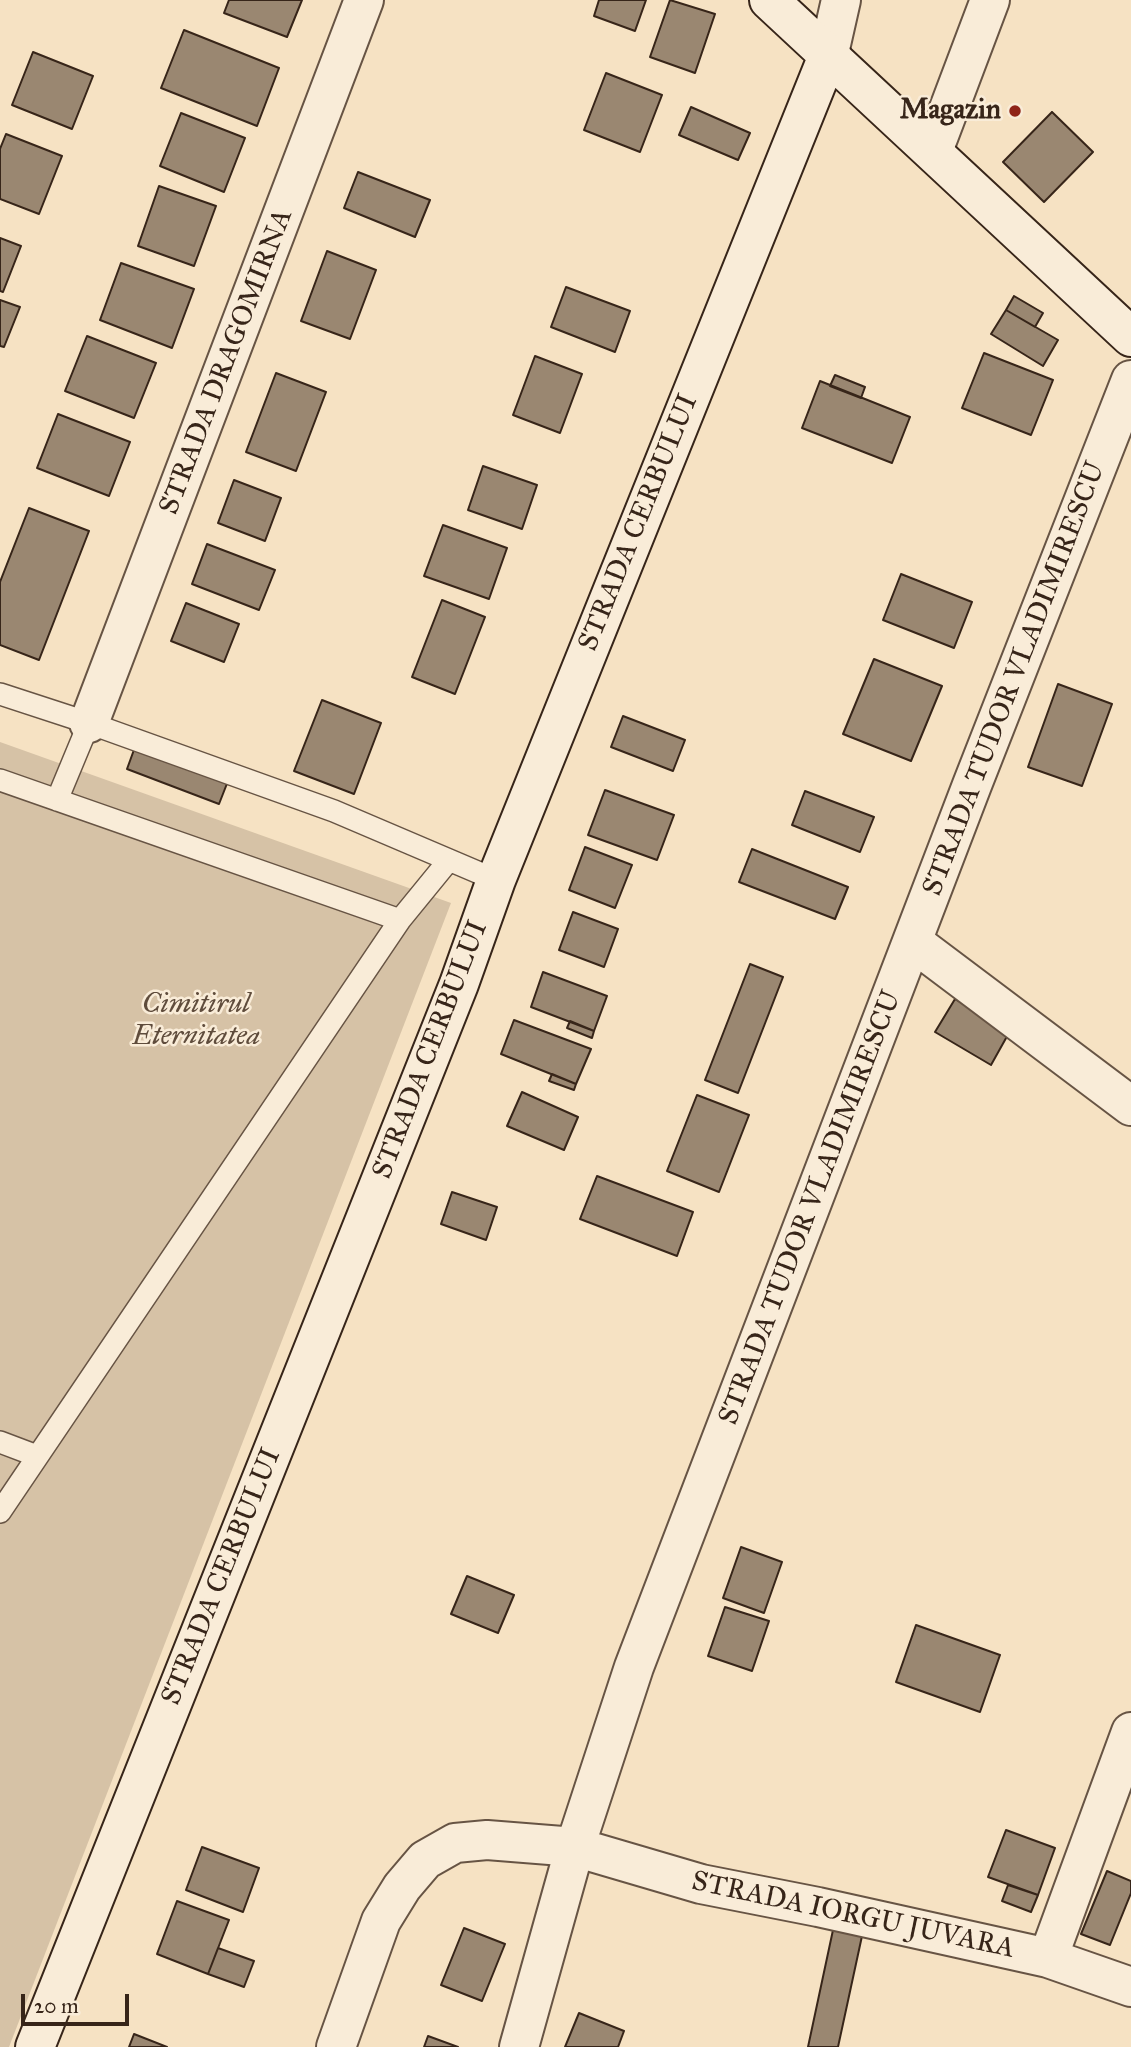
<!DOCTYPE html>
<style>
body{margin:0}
#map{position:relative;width:1131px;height:2047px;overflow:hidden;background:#f6e2c3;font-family:"IM FELL Great Primer",serif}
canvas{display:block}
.scale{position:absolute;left:21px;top:1994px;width:108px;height:32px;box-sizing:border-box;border:4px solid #372519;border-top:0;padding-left:9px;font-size:21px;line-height:24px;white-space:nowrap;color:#372519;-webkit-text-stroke:5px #f9ecd8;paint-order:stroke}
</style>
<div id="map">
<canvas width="1131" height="2047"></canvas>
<div class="scale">20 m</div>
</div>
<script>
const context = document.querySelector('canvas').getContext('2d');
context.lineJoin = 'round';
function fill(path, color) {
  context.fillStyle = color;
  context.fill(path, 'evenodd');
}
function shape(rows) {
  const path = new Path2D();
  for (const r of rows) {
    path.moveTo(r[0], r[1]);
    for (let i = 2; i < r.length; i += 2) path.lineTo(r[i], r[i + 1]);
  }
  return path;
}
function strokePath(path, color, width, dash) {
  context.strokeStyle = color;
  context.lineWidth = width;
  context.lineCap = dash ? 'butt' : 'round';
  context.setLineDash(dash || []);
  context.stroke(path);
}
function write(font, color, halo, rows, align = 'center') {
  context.font = font + ' "IM FELL Great Primer",serif';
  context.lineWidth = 5;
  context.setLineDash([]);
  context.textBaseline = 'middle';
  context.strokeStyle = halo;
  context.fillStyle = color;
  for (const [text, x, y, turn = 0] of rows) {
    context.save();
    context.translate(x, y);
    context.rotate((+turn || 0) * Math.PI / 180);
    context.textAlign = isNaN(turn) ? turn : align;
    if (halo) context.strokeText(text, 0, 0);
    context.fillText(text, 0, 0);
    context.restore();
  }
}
const green = shape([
 [0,742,451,903,9,2047,0,2047]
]);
const building = shape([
 [229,0,302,0,287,37,224,13,229,0],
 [599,0,646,0,635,31,594,16,599,0],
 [670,0,715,14,695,73,650,57,670,0],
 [184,30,279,68,257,126,161,88,184,30],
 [33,52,93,76,72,129,12,105,33,52],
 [606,73,662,95,640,152,584,130,606,73],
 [691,107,750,133,738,160,679,135,691,107],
 [1052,112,1093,152,1044,202,1003,162,1052,112],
 [181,113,245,138,224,192,160,166,181,113],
 [6,134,62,156,39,214,0,199,0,149,6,134],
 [358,172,430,200,415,237,344,208,358,172],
 [159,186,216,206,194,266,138,246,159,186],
 [0,238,21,246,3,292,0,291,0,238],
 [327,251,376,270,350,339,301,321,327,251],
 [121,263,194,289,172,348,100,320,121,263],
 [566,287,630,311,615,352,551,327,566,287],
 [1014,296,1043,313,1035,327,1006,310,1014,296],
 [0,300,20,307,4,347,0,346,0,300],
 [1006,310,1058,340,1043,366,991,334,1006,310],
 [87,336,156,363,134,418,65,391,87,336],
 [984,353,1053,380,1031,435,962,408,984,353],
 [535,356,582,374,560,433,513,415,535,356],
 [276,373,326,392,296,471,246,452,276,373],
 [835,375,865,387,861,398,830,386,835,375],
 [820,381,910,417,892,463,802,428,820,381],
 [58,414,130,442,109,496,37,468,58,414],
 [483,466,537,485,522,529,468,510,483,466],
 [234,480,281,498,265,541,218,523,234,480],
 [29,508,89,531,39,660,0,645,0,582,29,508],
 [443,525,507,548,489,599,424,576,443,525],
 [207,544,275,570,259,610,192,584,207,544],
 [901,574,972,602,954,648,883,620,901,574],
 [442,600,485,617,455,694,412,677,442,600],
 [186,603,239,624,224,662,171,641,186,603],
 [874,659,942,686,911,761,843,734,874,659],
 [1058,684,1112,704,1082,786,1028,767,1058,684],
 [322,700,381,723,354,794,294,771,322,700],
 [623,716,685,740,673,771,611,747,623,716],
 [135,747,228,781,219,804,127,769,135,747],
 [605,790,674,815,657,860,588,835,605,790],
 [805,791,874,817,860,852,792,825,805,791],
 [585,847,632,865,615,908,569,890,585,847],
 [752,849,848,887,835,919,739,882,752,849],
 [573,912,618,929,604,967,559,950,573,912],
 [750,964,783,977,738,1093,705,1080,750,964],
 [543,972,607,996,594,1031,531,1007,543,972],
 [955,999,1010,1031,991,1065,935,1032,955,999],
 [514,1020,591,1049,576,1084,501,1054,514,1020],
 [570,1021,594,1031,592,1038,567,1028,570,1021],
 [552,1074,576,1084,574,1090,549,1081,552,1074],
 [522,1092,578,1117,564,1150,507,1126,522,1092],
 [697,1095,749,1115,719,1192,667,1171,697,1095],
 [597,1176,693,1212,677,1256,580,1219,597,1176],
 [452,1192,497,1207,486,1240,441,1224,452,1192],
 [741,1547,782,1562,764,1613,723,1598,741,1547],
 [467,1576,514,1595,498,1633,451,1614,467,1576],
 [725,1607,769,1621,752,1671,708,1656,725,1607],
 [916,1625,1000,1655,980,1712,896,1682,916,1625],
 [1006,1830,1055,1848,1038,1895,988,1877,1006,1830],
 [202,1847,259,1868,243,1912,186,1890,202,1847],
 [1107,1871,1131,1881,1131,1893,1110,1945,1081,1934,1107,1871],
 [1008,1885,1038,1895,1031,1912,1002,1901,1008,1885],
 [177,1901,229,1920,208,1974,157,1954,177,1901],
 [464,1928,505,1944,482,2001,441,1985,464,1928],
 [833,1930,862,1936,838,2047,808,2047,833,1930],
 [218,1948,254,1961,244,1987,208,1974,218,1948],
 [579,2013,624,2031,618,2047,565,2047,579,2013],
 [134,2034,167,2047,129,2047,134,2034],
 [428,2036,458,2047,424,2047,428,2036]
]);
const lane = shape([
 [0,694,89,723,334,811,496,880],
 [0,780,400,920],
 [57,800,89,723],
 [0,1442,37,1456],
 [0,1512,400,920,449,860]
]);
const street = shape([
 [829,53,841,0],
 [933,151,990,0],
 [89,723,364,0],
 [913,942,1131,1106],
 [1048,1958,1131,1732],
 [336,2047,381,1921,402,1887,425,1860,455,1843,487,1840,575,1847,701,1884,818,1907,1048,1958,1131,1987],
 [519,2047,575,1847,634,1667,972,785,1131,380]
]);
const secondary = shape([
 [769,0,1131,337],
 [35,2047,459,984,496,880,829,53]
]);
const markers = [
 [1015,111,7,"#8f2418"]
];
const poiNames = [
 ["Magazin",1001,111]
];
const streetNames = [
 ["STRADA DRAGOMIRNA",227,362,-69],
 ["STRADA CERBULUI",639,523,-68],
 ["STRADA TUDOR VLADIMIRESCU",1015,679,-69],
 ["STRADA CERBULUI",431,1050,-69],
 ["STRADA TUDOR VLADIMIRESCU",811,1208,-69],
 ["STRADA CERBULUI",222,1577,-68],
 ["STRADA IORGU JUVARA",853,1916,12]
];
const parkNames = [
 ["Cimitirul",196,1005],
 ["Eternitatea",196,1037]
];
fill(green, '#d6c2a6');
fill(building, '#9a8771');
strokePath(building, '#372519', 2);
strokePath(lane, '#675444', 24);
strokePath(street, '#675444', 42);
strokePath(secondary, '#372519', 42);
strokePath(lane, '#f9ecd8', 21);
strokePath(street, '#f9ecd8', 38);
strokePath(secondary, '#f9ecd8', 38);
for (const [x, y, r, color] of markers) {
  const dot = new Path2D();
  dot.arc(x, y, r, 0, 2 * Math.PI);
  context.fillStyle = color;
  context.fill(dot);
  strokePath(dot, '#f9ecd8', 2.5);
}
write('bold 28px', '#372519', '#f9ecd8', poiNames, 'right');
write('28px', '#372519', '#f9ecd8', streetNames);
write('italic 28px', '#5f4c3c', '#f9ecd8', parkNames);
</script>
